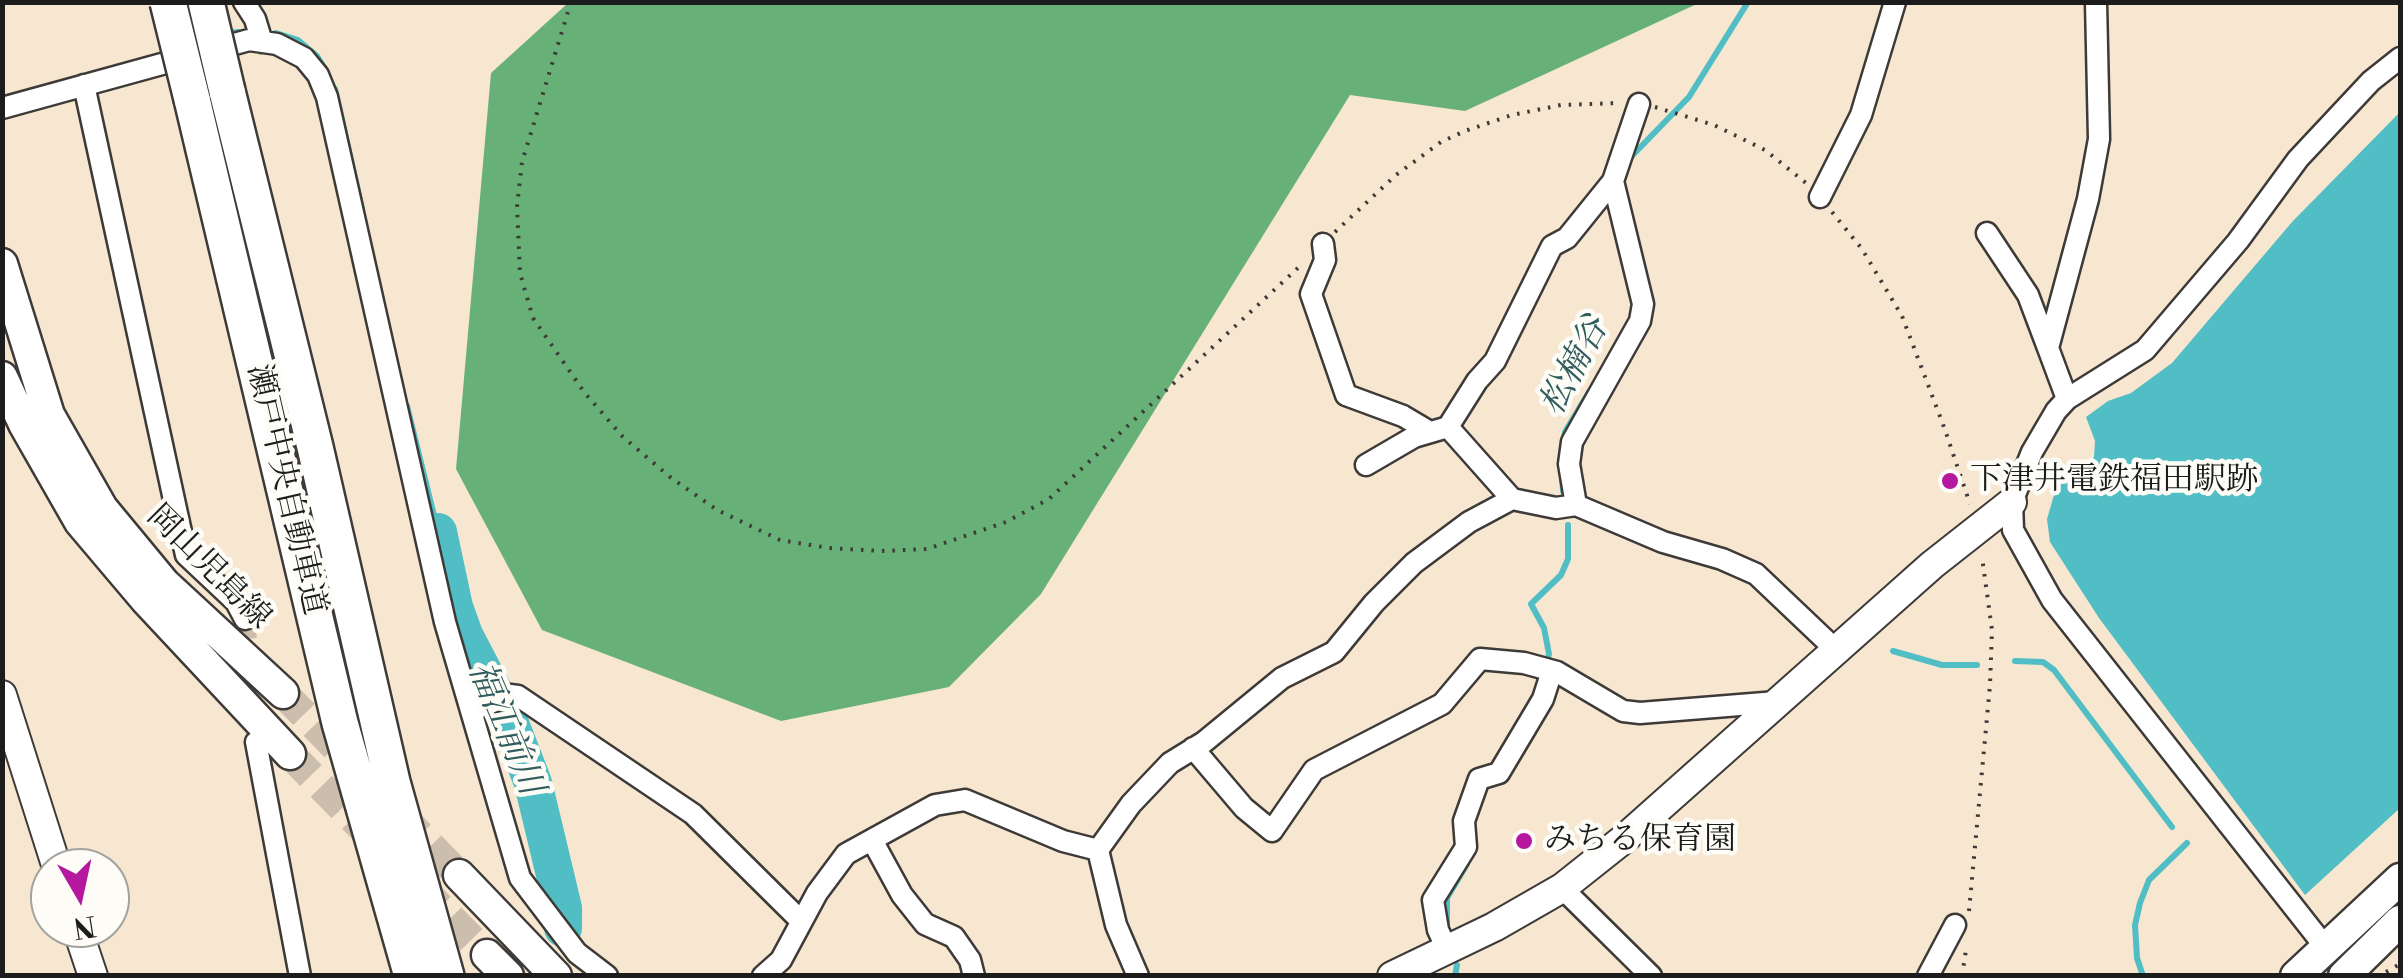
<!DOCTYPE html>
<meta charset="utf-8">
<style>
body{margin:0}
#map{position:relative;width:2403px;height:978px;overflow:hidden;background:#f7e6d0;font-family:"Libre Bodoni",serif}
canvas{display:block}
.frame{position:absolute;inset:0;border:5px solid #1c1c1c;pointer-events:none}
.north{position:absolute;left:30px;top:848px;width:100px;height:100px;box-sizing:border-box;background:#fdfcf7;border:2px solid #a3a29f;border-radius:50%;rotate:171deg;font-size:28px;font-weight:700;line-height:40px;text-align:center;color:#1c1c1c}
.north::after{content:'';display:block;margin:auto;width:35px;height:45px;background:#b5179e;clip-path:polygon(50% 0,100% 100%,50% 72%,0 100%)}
</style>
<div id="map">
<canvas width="2403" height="978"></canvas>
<div class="frame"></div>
<div class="north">N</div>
</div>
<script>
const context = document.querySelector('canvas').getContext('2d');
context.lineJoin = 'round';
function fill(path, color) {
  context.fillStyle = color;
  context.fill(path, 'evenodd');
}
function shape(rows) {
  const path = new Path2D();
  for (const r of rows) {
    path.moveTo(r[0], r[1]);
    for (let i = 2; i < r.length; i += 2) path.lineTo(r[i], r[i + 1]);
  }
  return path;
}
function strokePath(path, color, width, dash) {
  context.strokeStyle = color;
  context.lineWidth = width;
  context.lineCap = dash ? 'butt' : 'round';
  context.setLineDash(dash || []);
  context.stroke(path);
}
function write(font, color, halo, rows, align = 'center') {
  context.font = font + ' "Libre Bodoni","Noto Serif JP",serif';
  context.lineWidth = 9;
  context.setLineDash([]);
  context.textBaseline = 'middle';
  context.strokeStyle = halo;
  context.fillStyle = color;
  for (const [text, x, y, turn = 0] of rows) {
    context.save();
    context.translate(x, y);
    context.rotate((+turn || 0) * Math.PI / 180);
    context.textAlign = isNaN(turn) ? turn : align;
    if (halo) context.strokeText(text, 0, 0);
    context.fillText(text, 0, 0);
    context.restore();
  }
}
const forest = shape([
 [568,3,568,2,1699,3,1465,111,1350,95,1041,594,949,687,781,721,542,630,456,469,491,73]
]);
const water = shape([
 [2400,112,2400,808,2305,895,2099,618,2050,542,2047,519,2056,488,2094,457,2095,441,2086,417,2108,401,2131,393,2172,363,2292,222]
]);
const stream = shape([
 [223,33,239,32],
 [276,33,298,40,317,56,325,69],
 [335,89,362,209],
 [1628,160,1689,97,1748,2],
 [407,406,438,532],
 [1563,443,1565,432,1589,392],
 [1562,475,1563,491],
 [1893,651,1942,665,1977,665],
 [2015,661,2043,662,2054,670,2172,827],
 [1546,665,1549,654,1544,628,1531,604,1561,575,1568,559,1568,525],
 [1447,927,1447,898,1467,864],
 [1455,976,1457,965],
 [2143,976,2137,958,2135,925,2140,903,2149,880,2187,843]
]);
const river = shape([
 [438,532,454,607,464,635,509,721,533,783,563,908,563,928]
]);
const streetTunnel = shape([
 [245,619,254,716]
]);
const primaryTunnel = shape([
 [283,693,354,766],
 [290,754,373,839],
 [399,814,459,875],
 [419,886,487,955]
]);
const path = shape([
 [571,2,522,162,517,207,520,273,533,318,584,392,623,437,670,477,717,510,780,540,829,548,881,551,927,549,1006,522,1049,499,1300,266],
 [1655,107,1714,125,1765,150,1806,183],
 [1832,212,1862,249,1902,316,1944,427,1970,504],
 [1335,232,1396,175,1441,142,1465,131,1512,115,1561,105,1621,103],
 [1969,911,1990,685,1992,630,1982,557],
 [2386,972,2400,964],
 [1962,976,1966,950]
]);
const street = shape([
 [244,2,255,19,262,42],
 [84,85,186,555,236,602,245,619],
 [2,108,249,40,277,44,304,58,318,75,327,97,445,622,520,878,577,953,607,976],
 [1820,197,1861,115,1895,2],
 [1987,233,2028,295,2048,348],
 [1323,244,1325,260,1311,294,1346,395,1403,416,1430,432],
 [2067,399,2048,348,2088,199,2099,139,2096,2],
 [1448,427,1512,499],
 [1366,465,1414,437,1448,427,1477,381,1495,361,1552,246,1567,238,1613,181],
 [1576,505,1569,464,1572,442,1640,321,1643,304,1613,181,1639,104],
 [473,710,510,695,518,696,693,814,800,920],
 [256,742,300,976],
 [1193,748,1244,808,1272,831,1314,770,1442,704,1480,659,1524,663,1557,672,1623,711,1640,713,1777,702],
 [872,840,902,895,925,924,954,937,970,960,974,976],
 [1098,850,1131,804,1170,763,1204,742,1282,678,1334,652,1374,603,1414,563,1469,522,1512,499,1556,508,1576,505,1663,542,1722,559,1756,574,1836,650],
 [1098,850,1116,925,1138,976],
 [1562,888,1651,976],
 [2326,948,2052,600,2013,530,2012,502,2032,452,2056,411,2067,399,2145,350,2238,241,2298,159,2371,81,2400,58],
 [1447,949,1438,930,1433,900,1466,847,1464,821,1479,779,1499,773,1543,699,1552,671],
 [763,976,781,960,817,893,846,854,935,805,965,800,1063,841,1098,850],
 [1928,976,1955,925]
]);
const secondary = shape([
 [2,695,57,868],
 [77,928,93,976],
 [1392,976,1494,927,1562,888,1625,838,1932,565,2012,502]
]);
const primary = shape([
 [2,264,49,415,102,508,164,583,283,693],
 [2,377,24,424,80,522,146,600,290,754],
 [459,875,556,976],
 [487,955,508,976],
 [2296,976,2400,879],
 [2344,976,2400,921]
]);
const highway = shape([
 [227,91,315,447,392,782,446,976],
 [192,99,340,723,412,976]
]);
const highwayBridge = shape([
 [168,2,192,99],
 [206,2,227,91]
]);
const markers = [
 [1950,481,10,"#b5179e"],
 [1524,841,10,"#b5179e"]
];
const poiNames = [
 ["下津井電鉄福田駅跡",1970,481],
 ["みちる保育園",1544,841]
];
const streetNames = [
 ["瀬戸中央自動車道",285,490,77],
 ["岡山児島線",208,568,45]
];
const waterNames = [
 ["松楠谷",1576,367,-62],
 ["福江前川",504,729,67]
];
fill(forest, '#67b178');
fill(water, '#50bec4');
strokePath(stream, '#50bec4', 6);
strokePath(river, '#50bec4', 38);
strokePath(streetTunnel, '#cbbeac', 20, [20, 10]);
strokePath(primaryTunnel, '#cbbeac', 30, [30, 15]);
strokePath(street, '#3d3a37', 25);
strokePath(secondary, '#3d3a37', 32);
strokePath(primary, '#3d3a37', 35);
strokePath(highway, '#3d3a37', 40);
strokePath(path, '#3d3a37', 4, [2.5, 8]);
strokePath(street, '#fff', 20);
strokePath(secondary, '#fff', 28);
strokePath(primary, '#fff', 30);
strokePath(highway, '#fff', 35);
strokePath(highwayBridge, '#3d3a37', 40, []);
strokePath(highwayBridge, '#fff', 35);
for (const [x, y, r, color] of markers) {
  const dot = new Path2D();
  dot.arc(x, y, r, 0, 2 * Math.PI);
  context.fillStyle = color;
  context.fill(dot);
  strokePath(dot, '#fdfcf7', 4);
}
write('32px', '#1c1c1c', '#fdfcf7', poiNames, 'left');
write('32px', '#1c1c1c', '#fdfcf7', streetNames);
write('italic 35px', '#315d5f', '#fdfcf7', waterNames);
</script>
